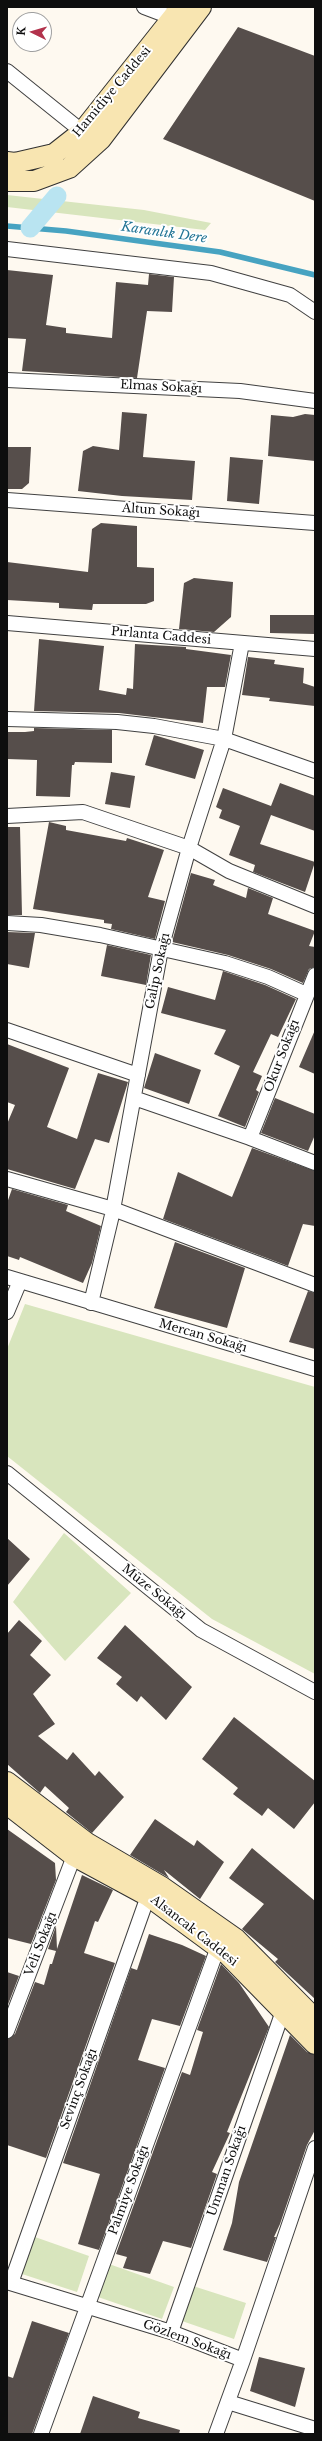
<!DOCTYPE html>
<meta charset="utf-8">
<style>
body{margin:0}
#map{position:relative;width:322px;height:2441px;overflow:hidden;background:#fef9f0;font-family:"Libre Baskerville",serif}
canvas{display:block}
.frame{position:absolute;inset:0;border:8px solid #0e0e0e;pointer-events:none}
.north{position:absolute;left:12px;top:12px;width:40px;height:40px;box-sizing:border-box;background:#fff;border:1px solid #9f9f9f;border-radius:50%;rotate:275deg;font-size:11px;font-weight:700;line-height:16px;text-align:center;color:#0e0e0e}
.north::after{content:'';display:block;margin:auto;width:14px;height:18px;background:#b2324c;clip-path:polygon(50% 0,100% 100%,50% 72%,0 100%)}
</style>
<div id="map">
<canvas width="322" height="2441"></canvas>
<div class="frame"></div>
<div class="north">K</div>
</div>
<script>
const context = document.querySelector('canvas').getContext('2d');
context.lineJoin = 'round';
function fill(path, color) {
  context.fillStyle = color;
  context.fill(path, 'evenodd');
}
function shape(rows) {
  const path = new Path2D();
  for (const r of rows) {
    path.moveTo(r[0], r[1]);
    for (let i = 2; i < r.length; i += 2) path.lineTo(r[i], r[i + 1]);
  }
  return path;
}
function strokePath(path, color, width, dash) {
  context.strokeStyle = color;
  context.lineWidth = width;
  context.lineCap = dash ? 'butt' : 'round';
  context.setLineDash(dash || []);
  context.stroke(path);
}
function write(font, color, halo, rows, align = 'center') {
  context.font = font + ' "Libre Baskerville",serif';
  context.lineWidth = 4;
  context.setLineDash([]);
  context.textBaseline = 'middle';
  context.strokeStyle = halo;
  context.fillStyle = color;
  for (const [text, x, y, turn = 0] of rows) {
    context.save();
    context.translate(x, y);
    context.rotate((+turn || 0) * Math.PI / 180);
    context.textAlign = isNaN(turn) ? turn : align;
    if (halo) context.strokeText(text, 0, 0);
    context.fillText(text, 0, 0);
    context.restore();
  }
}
const green = shape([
 [7,195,144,210,211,223,205,230,7,207],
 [25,1304,315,1387,315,1674,212,1619,7,1456,7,1349],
 [64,1533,131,1593,65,1661,13,1602],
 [35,2237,89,2256,77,2292,22,2274],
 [109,2264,174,2287,162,2319,98,2297],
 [193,2286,246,2303,234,2339,182,2321]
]);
const stream = shape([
 [7,226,66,231,220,252,315,275]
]);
const canal = shape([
 [30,228,57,196]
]);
const building = shape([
 [238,27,315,56,315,201,163,139],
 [7,270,53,275,46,325,66,328,66,333,112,338,116,282,148,285,149,274,174,277,172,312,147,311,137,378,22,371,26,339,7,338],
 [122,412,147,414,143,457,195,461,192,500,122,496,78,491,83,451,93,446,119,450],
 [305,414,315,415,315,461,268,456,271,415,293,417],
 [7,447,31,447,29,483,22,489,7,489],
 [230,457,263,460,259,504,227,501],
 [101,523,137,526,137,567,154,568,154,601,146,604,93,604,92,610,59,608,59,603,7,600,7,562,88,572,92,529],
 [194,578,233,582,231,617,214,632,179,629,184,583],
 [270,615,315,615,315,634,270,633],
 [39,639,104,646,99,690,126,695,127,688,133,689,135,644,186,647,186,649,231,655,225,687,207,687,203,723,119,713,34,711],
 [248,657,275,660,274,664,304,668,303,683,315,687,315,706,269,701,270,698,242,695],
 [34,728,112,730,112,763,75,762,74,765,72,765,70,797,36,796,37,760,7,759,7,732,25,732,34,731],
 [154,735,204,750,195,779,145,765],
 [111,772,135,776,130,808,105,804],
 [280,783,315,796,315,831,271,815,260,844,315,862,305,892,253,872,255,865,229,855,240,826,219,818,222,810,216,807,223,788,271,806],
 [49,822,66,826,66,830,126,841,127,838,164,850,148,897,165,901,155,939,111,929,112,924,104,923,104,920,33,909],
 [7,827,20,827,22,915,7,915],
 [191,873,215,880,213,885,246,898,248,888,273,898,268,914,315,931,309,946,315,947,315,967,309,969,303,983,271,969,228,955,172,942],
 [7,932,35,933,29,968,7,964],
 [107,945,151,955,146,985,101,976],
 [223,971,265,985,296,999,278,1037,271,1034,253,1072,262,1076,256,1090,259,1092,245,1127,218,1116,240,1066,214,1054,226,1030,161,1013,168,987,215,1000],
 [315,1030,315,1074,299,1067],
 [7,1044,69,1068,47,1127,77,1139,98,1073,128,1082,109,1143,95,1139,75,1189,7,1169,7,1124,15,1105,7,1102],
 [155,1053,201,1070,189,1104,144,1088],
 [275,1098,315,1114,315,1135,308,1151,261,1133],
 [252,1148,315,1171,315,1226,303,1224,288,1266,163,1219,178,1172,232,1197],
 [12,1189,68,1205,66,1211,101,1226,92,1263,83,1283,20,1257,19,1260,7,1256,7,1203],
 [175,1242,245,1268,227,1328,154,1308],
 [308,1291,315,1293,315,1349,289,1342],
 [7,1538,30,1559,7,1586],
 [19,1620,42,1641,30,1655,51,1675,33,1694,55,1724,38,1736,67,1760,73,1752,95,1776,99,1771,124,1797,92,1833,66,1812,69,1808,45,1786,40,1793,7,1764,7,1634],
 [125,1625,192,1687,166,1720,141,1696,137,1702,116,1684,122,1677,97,1658],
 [234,1717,315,1781,315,1802,294,1829,268,1808,262,1816,233,1794,238,1788,202,1759],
 [155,1819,194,1846,197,1840,224,1862,200,1899,164,1870,169,1878,130,1855],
 [7,1829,55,1863,56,1880,31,1944,7,1938],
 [252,1848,315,1901,315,1999,275,1962,278,1959,242,1929,264,1904,229,1878],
 [82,1875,113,1890,98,1922,95,1921,84,1953,115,1963,46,2158,7,2145,7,2039,15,2034,35,1982,44,1985,50,1964,52,1964,56,1951,48,1949,56,1926,57,1949],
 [149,1934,182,1945,206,1956,180,2026,152,2019,138,2060,165,2068,99,2250,78,2244,100,2174,63,2163,131,1968,137,1970],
 [221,1964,239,1983,269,2027,227,2132,230,2133,212,2172,217,2174,191,2248,163,2241,150,2274,123,2268,127,2257,116,2254,182,2072,190,2075,203,2032,197,2030],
 [7,1972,19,1976,7,2007],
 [290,2035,307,2052,315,2055,315,2130,307,2145,280,2224,274,2237,276,2237,267,2262,223,2250,232,2223,239,2182],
 [32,2321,69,2333,32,2434,7,2434,7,2376,13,2378],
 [259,2357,305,2368,295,2407,250,2391],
 [93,2396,140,2412,138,2418,180,2430,179,2434,80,2434]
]);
const street = shape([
 [144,7,173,18,180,23],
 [7,71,89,137],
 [7,249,211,273,290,295,315,312],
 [7,380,240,391,315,401],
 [7,500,315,523],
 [7,623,315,649],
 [7,719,117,722,154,726,224,739,315,771],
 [7,816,83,812,189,848,229,871,315,906],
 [7,923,41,925,100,935,225,963,268,977,306,994],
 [7,1030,138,1075],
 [134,1098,250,1138,315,1163],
 [250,1138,315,975],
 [7,1179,113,1209,315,1285],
 [7,1277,315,1369],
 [91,1303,112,1215,161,949,189,848,224,739,242,643],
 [7,1312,20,1281],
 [7,1473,201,1630,315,1692],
 [7,2031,74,1856],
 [7,2282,171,2332,243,2360,315,2148],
 [11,2283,148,1896],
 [171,2332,283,2011],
 [228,2402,315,2429],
 [41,2434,218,1947],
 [216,2434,243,2360]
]);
const secondary = shape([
 [7,162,15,163,54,154,82,132,181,7],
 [7,181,34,181,69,168,101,139,201,7],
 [7,1782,87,1843,162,1887,236,1939,315,2019],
 [7,1804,74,1856,148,1896,228,1955,315,2044]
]);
const streetNames = [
 ["Hamidiye Caddesi",112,92,-50],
 ["Elmas Sokağı",161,387,3],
 ["Altun Sokağı",161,511,4],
 ["Pırlanta Caddesi",161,636,5],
 ["Galip Sokağı",158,971,-78],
 ["Okur Sokağı",282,1056,-69],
 ["Mercan Sokağı",203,1336,16],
 ["Müze Sokağı",154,1592,39],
 ["Alsancak Caddesi",194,1931,38],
 ["Veli Sokağı",41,1944,-69],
 ["Sevinç Sokağı",79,2089,-70],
 ["Umman Sokağı",227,2171,-71],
 ["Palmiye Sokağı",129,2190,-70],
 ["Gözlem Sokağı",187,2340,20]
];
const waterNames = [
 ["Karanlık Dere",164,233,8]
];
fill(green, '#d8e5bd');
strokePath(stream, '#47a3c1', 5.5);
strokePath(canal, '#b9e4f1', 19);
fill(building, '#564e4b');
strokePath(street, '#414141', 16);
strokePath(secondary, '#303030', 22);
strokePath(street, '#fff', 14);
strokePath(secondary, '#f8e5b1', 20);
write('12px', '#0e0e0e', '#fff', streetNames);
write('italic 13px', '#227495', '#fff', waterNames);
</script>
